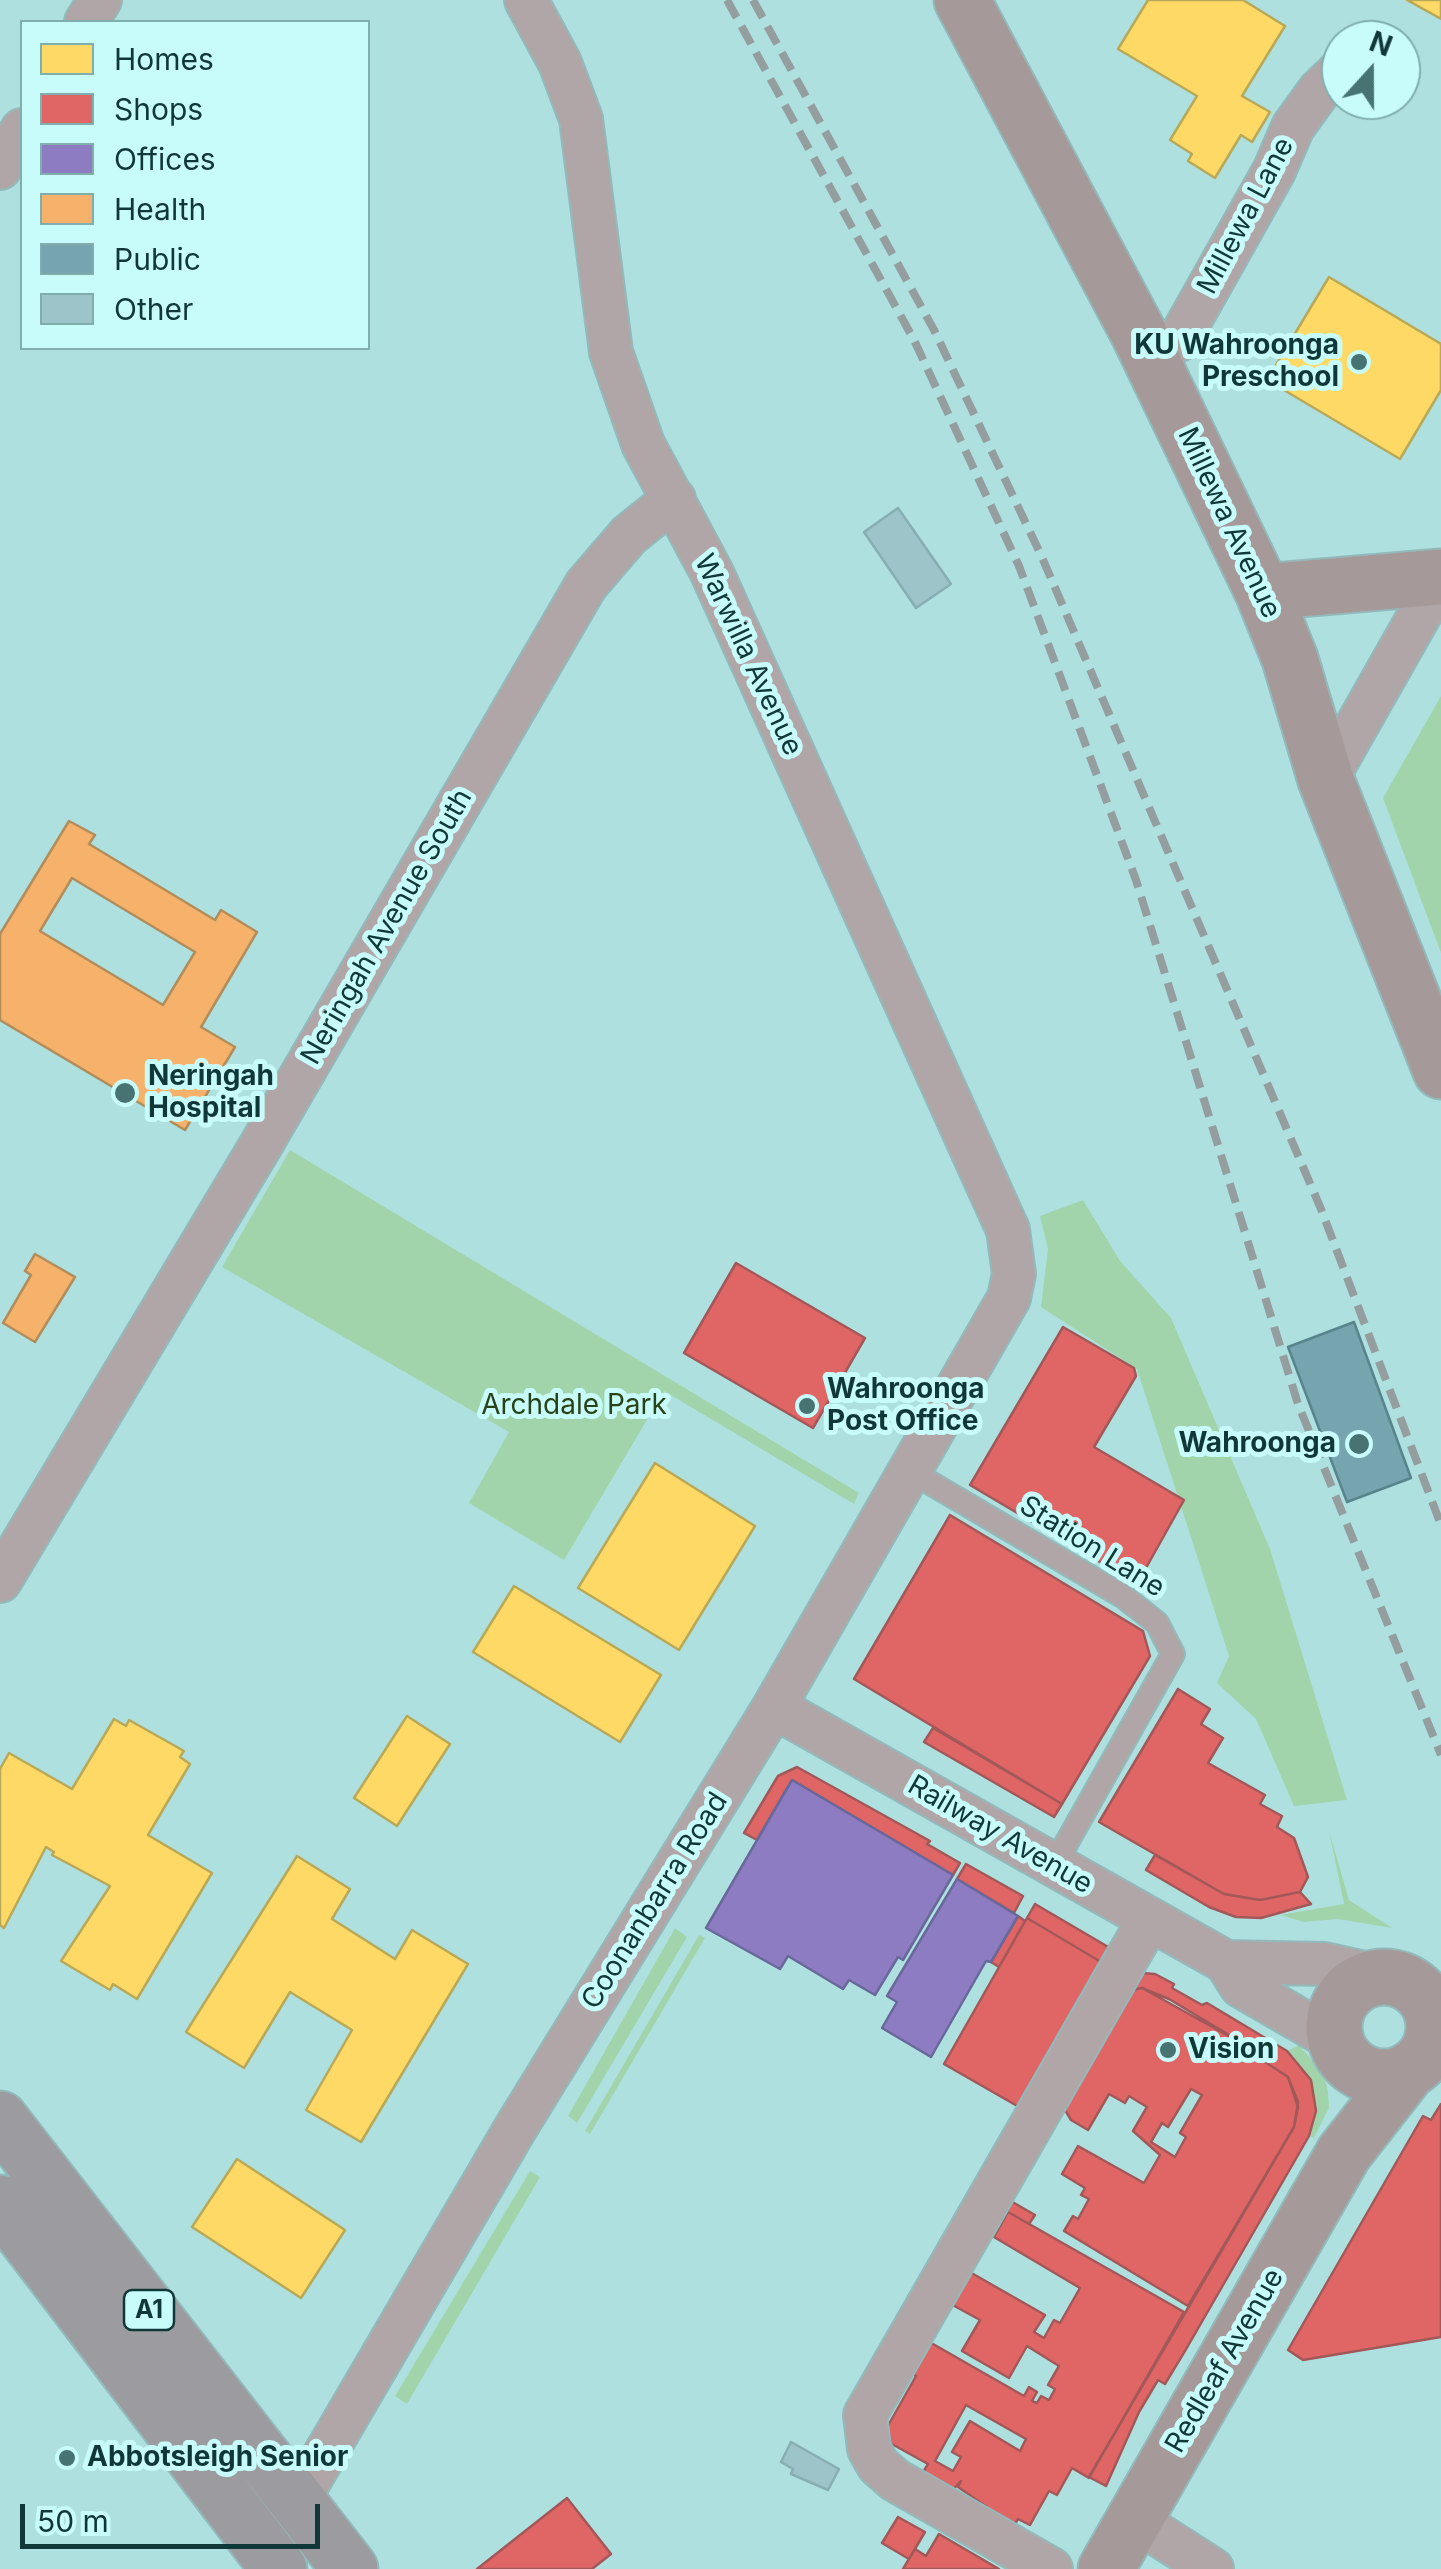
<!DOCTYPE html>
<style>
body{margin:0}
#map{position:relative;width:1441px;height:2569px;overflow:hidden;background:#afe0e0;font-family:Inter,sans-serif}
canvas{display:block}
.legend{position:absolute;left:20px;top:20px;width:350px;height:330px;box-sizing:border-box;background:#c8fcfb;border:2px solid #7faead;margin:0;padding:12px 18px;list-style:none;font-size:30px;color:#113839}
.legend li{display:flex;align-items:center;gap:20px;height:50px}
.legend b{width:50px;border:2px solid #7faead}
.north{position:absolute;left:1321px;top:20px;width:100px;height:100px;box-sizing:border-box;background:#c8fcfb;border:2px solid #7faead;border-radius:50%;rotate:21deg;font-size:28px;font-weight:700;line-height:40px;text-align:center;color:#113839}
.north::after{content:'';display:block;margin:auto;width:35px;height:45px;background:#487373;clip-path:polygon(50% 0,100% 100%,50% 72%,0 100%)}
.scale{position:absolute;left:20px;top:2504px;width:300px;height:45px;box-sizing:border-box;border:5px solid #113839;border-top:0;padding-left:12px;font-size:30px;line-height:35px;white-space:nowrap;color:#113839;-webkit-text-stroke:8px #c8fcfb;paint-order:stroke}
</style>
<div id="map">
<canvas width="1441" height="2569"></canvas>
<ul class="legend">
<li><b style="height:28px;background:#ffd966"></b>Homes</li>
<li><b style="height:28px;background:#e06666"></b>Shops</li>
<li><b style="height:28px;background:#8e7cc3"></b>Offices</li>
<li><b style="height:28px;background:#f6b26b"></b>Health</li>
<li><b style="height:28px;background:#76a5af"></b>Public</li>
<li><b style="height:28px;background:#9dc4c8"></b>Other</li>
</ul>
<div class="north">N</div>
<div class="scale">50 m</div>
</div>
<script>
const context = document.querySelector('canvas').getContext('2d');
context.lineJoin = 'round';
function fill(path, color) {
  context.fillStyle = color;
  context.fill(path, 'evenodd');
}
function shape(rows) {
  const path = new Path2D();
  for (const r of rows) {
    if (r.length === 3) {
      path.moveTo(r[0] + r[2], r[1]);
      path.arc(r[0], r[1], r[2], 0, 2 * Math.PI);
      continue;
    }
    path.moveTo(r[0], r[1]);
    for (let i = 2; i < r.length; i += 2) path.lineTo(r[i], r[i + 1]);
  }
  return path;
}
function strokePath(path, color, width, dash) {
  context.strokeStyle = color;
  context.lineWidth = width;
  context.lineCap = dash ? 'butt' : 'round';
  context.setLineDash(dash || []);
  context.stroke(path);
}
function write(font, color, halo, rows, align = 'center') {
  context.font = font + ' Inter,sans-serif';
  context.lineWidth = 10;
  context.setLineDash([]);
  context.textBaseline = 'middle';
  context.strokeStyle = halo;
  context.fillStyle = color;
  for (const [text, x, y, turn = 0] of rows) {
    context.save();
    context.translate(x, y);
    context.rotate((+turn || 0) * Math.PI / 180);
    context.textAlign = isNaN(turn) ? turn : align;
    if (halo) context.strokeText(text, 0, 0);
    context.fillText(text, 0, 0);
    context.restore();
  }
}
const green = shape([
 [1441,696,1441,953,1383,798],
 [290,1150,859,1493,854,1504,664,1391,564,1560,469,1503,509,1432,222,1267],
 [1083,1200,1120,1261,1171,1318,1270,1549,1347,1800,1294,1806,1256,1719,1217,1683,1229,1656,1137,1369,1041,1307,1048,1249,1040,1216],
 [1329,1831,1349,1900,1392,1928,1338,1919,1304,1922,1280,1915,1344,1904],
 [675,1928,687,1937,577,2123,568,2116],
 [699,1935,705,1938,590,2134,585,2131],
 [1299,2045,1324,2074,1328,2092,1329,2108,1314,2138,1309,2136,1316,2111,1311,2080,1287,2051],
 [530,2171,540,2177,407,2404,395,2396]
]);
const homes = shape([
 [1148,0,1243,0,1285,26,1242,96,1270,112,1252,142,1241,135,1215,178,1188,161,1192,154,1170,140,1197,96,1118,49,1148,0],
 [1407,0,1441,0,1441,19,1407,0],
 [1329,277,1441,344,1441,390,1400,459,1267,380,1329,277],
 [655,1463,755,1526,679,1650,578,1588,655,1463],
 [514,1586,661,1675,620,1742,473,1652,514,1586],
 [407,1716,450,1744,397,1826,354,1798,407,1716],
 [114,1719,126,1726,129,1720,184,1751,180,1757,190,1764,148,1835,212,1873,137,1999,113,1984,110,1990,61,1961,110,1886,52,1855,54,1852,46,1847,4,1928,0,1925,0,1769,9,1753,72,1789,114,1719],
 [297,1856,350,1889,332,1919,395,1959,412,1930,468,1964,361,2142,306,2110,352,2030,290,1992,244,2068,186,2032,297,1856],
 [237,2159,345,2230,301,2298,192,2227,237,2159]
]);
const shops = shape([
 [736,1263,865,1338,813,1428,684,1353,736,1263],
 [1063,1327,1134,1368,1136,1376,1094,1447,1184,1500,1137,1584,970,1485,1063,1327],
 [950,1515,1143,1631,1150,1656,1062,1804,854,1679,950,1515],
 [1178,1689,1210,1709,1201,1724,1223,1738,1208,1763,1265,1795,1260,1804,1282,1816,1277,1827,1294,1838,1308,1877,1300,1892,1260,1900,1224,1894,1099,1822,1178,1689],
 [933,1728,1062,1804,1054,1817,924,1742,933,1728],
 [797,1767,930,1841,927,1844,960,1863,953,1875,792,1780,757,1840,744,1833,778,1776,797,1767],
 [1155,1855,1224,1894,1260,1900,1300,1892,1311,1904,1261,1918,1236,1917,1209,1907,1146,1870,1155,1855],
 [966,1864,1023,1896,1014,1913,957,1879,966,1864],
 [1035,1904,1110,1948,1101,1962,1027,1918,1035,1904],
 [1018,1916,1025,1921,999,1967,991,1962,1018,1916],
 [1027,1918,1101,1962,1019,2107,944,2064,1027,1918],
 [1142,1973,1155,1974,1174,1984,1172,1988,1202,2005,1207,2003,1287,2051,1311,2080,1316,2111,1309,2136,1185,2351,1165,2384,1158,2380,1139,2412,1106,2486,1089,2477,1294,2127,1298,2107,1288,2077,1262,2060,1261,2054,1169,1999,1142,1988,1128,1991,1142,1973],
 [1142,1988,1261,2054,1262,2060,1288,2077,1298,2102,1294,2127,1188,2306,1064,2231,1073,2216,1078,2219,1089,2199,1081,2195,1085,2188,1062,2174,1078,2146,1144,2183,1160,2155,1133,2131,1147,2107,1129,2096,1125,2103,1109,2094,1088,2130,1071,2120,1061,2103,1128,1991,1142,1988],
 [1191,2089,1202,2095,1180,2133,1186,2137,1175,2157,1151,2142,1162,2123,1168,2127,1191,2089],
 [1441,2104,1441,2337,1303,2360,1288,2350,1423,2116,1431,2120,1441,2104],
 [1009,2200,1035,2215,1029,2224,1008,2212,994,2237,990,2234,1009,2200],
 [1008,2212,1184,2312,1089,2478,1072,2468,1057,2495,1049,2491,1030,2525,1018,2519,1010,2532,982,2515,987,2507,958,2487,961,2481,949,2494,919,2479,928,2464,881,2438,916,2376,908,2371,926,2340,1024,2396,1029,2387,1037,2392,1032,2401,1037,2403,1041,2396,1049,2400,1055,2389,1048,2385,1059,2366,1027,2346,1009,2378,962,2351,980,2320,949,2303,968,2271,1045,2315,1034,2332,1044,2338,1054,2320,1060,2323,1080,2288,994,2237,1008,2212],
 [966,2405,1026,2439,1020,2451,970,2421,952,2452,961,2457,953,2471,935,2461,966,2405],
 [567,2498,611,2554,592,2569,477,2569,567,2498],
 [898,2517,925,2532,909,2559,882,2543,898,2517],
 [939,2534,999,2569,903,2569,915,2549,926,2556,939,2534]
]);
const offices = shape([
 [792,1780,953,1875,903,1960,898,1957,875,1995,849,1980,843,1989,788,1956,780,1969,706,1928,792,1780],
 [957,1879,1018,1916,991,1962,986,1961,931,2057,882,2028,897,2002,887,1996,957,1879]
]);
const health = shape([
 [69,821,95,835,89,844,215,920,221,910,257,932,201,1027,235,1047,185,1130,0,1020,0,934,69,821],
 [72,878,195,952,163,1005,40,931,72,878],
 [35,1254,75,1277,35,1342,3,1323,31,1275,25,1271,35,1254]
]);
const public = shape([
 [1354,1322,1411,1478,1347,1502,1288,1347,1354,1322]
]);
const building = shape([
 [898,508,951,584,916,608,864,532,898,508],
 [791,2442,839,2469,828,2490,791,2474,793,2469,781,2462,791,2442]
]);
const lane = shape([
 [910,1471,1124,1597,1157,1623,1173,1654,1053,1867]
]);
const street = shape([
 [86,22,100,0],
 [0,168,22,130],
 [1147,349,1179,340,1274,171,1293,127,1319,91,1341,70],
 [1326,780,1441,577],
 [0,1581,261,1145,586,585,629,535,674,499],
 [774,1707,1226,1962,1324,1964,1382,1977],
 [1226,1962,1241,1986,1336,2041],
 [297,2502,515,2129,774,1707,1009,1298,1014,1274,1008,1230,712,573,643,444,611,352,581,119,560,63,526,0],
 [1134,2519,1212,2569],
 [1051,2569,895,2480,878,2465,869,2449,865,2415,1149,1920]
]);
const secondary = shape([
 [962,0,1139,334,1263,592,1290,659,1326,780,1441,1071],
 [1263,592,1441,577],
 [1384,2027,50],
 [1106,2569,1344,2153,1409,2070]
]);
const highway = shape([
 [0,2119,350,2569],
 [0,2203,279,2569]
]);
const rail = shape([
 [727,0,914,340,1019,566,1136,880,1298,1404,1441,1755],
 [753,0,934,330,1041,555,1321,1209,1441,1525]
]);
const markers = [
 [1359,362,10,"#487373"],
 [125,1093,12,"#487373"],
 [807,1406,10,"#487373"],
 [1359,1444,12,"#487373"],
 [1168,2050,10,"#487373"],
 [67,2458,10,"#487373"]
];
const shields = [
 [149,2310,50]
];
const shieldNames = [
 ["A1",149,2310]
];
const streetNames = [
 ["Millewa Lane",1246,216,-62],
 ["Millewa Avenue",1229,523,65],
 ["Warwilla Avenue",748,655,65],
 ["Neringah Avenue South",387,927,-60],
 ["Station Lane",1092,1547,32],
 ["Railway Avenue",1000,1835,30],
 ["Coonanbarra Road",655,1901,-58],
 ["Redleaf Avenue",1225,2361,-60]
];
const poiNames = [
 ["KU Wahroonga",1339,346,"right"],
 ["Preschool",1339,378,"right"],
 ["Neringah",148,1077],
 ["Hospital",148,1109],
 ["Wahroonga",827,1390],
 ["Post Office",827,1422],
 ["Wahroonga",1336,1444,"right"],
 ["Vision",1188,2050],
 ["Abbotsleigh Senior",87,2458]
];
const parkNames = [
 ["Archdale Park",574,1406]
];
fill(green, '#a2d4ab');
fill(homes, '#ffd966');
strokePath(homes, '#b8a958', 2.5);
fill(shops, '#e06666');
strokePath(shops, '#a25858', 2.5);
fill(offices, '#8e7cc3');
strokePath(offices, '#68689a', 2.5);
fill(health, '#f6b26b');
strokePath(health, '#b18d5c', 2.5);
fill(public, '#76a5af');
strokePath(public, '#58848c', 2.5);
fill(building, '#9dc4c8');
strokePath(building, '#87aeb2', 2.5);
strokePath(lane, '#93babb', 26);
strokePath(street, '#93babb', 46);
strokePath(secondary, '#93babb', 59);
strokePath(highway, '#93babb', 59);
strokePath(lane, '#b0a6a7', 22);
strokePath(street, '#b0a6a7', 42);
strokePath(secondary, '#a6999a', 55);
strokePath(highway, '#9c9ca0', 55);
strokePath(rail, '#949e9f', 8, [20, 10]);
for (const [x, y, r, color] of markers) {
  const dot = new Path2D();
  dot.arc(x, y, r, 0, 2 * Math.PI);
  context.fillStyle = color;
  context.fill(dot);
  strokePath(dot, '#c8fcfb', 4);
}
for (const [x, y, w] of shields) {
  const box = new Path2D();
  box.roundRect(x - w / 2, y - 20, w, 40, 8);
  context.fillStyle = '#c8fcfb';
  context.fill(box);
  strokePath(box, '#113839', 2.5);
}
write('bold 25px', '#113839', null, shieldNames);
write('28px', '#113839', '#c8fcfb', streetNames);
write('bold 28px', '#113839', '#c8fcfb', poiNames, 'left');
write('28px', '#284318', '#c8fcfb', parkNames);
</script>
